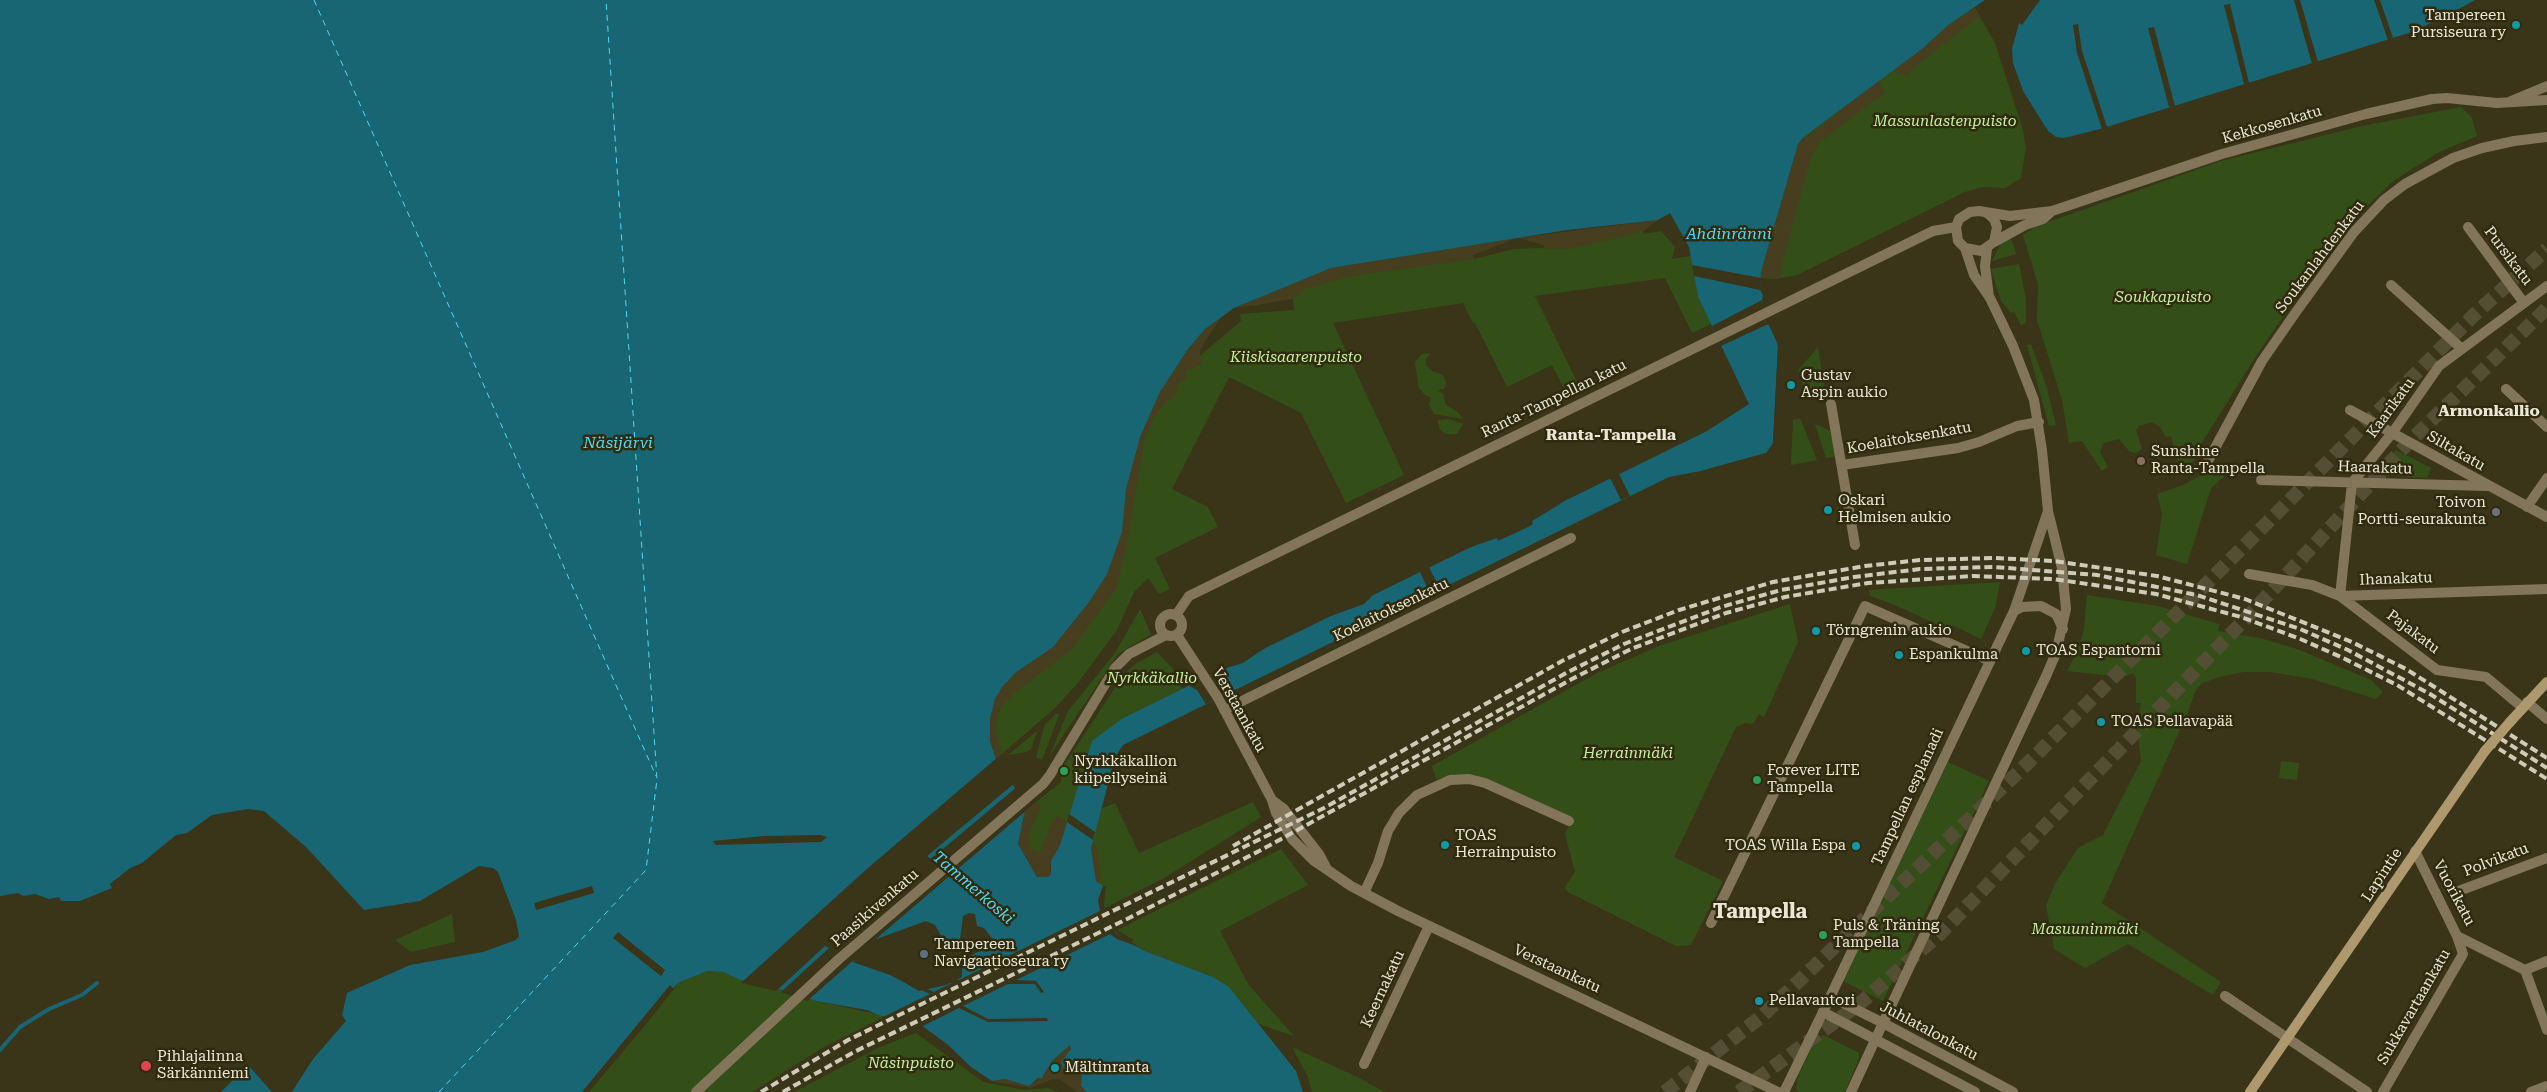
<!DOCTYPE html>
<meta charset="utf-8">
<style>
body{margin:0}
canvas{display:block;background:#3a3418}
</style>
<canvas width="2547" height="1092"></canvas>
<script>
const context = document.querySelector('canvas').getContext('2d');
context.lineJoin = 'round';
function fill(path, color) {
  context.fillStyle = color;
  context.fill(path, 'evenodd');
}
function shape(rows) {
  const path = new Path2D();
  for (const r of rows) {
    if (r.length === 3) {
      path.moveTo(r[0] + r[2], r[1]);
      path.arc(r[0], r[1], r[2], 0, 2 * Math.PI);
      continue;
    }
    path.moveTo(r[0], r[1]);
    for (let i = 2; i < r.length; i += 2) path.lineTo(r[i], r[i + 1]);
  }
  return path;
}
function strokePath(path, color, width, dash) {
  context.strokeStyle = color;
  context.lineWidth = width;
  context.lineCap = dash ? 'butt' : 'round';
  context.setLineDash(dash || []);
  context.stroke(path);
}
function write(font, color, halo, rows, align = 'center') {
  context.font = font + ' "Roboto Serif",serif';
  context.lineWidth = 5;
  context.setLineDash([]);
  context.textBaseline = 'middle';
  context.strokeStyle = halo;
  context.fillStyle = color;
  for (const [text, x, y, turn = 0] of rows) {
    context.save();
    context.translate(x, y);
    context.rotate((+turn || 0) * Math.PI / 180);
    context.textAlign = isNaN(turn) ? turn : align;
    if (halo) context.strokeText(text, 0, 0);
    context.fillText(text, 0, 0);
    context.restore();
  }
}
const green = shape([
 [1975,8,1995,43,2023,130,2026,148,2021,178,2005,188,1982,187,1965,192,1797,275,1775,279,1761,278,1805,136,1922,49,1947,26],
 [2461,107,2472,118,2477,136,2439,152,2393,181,2365,208,2300,292,2258,353,2201,444,2194,461,2180,471,2171,436,2166,437,2159,426,2151,422,2139,426,2136,430,2142,449,2137,453,2130,452,2119,439,2103,443,2100,452,2108,467,2102,471,2082,441,2069,443,2062,400,2037,320,2038,284,2023,235,2037,226,2221,161,2362,126],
 [1658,220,1643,230,1643,234,1661,231,1675,247,1672,259,1691,256,1698,297,1711,324,1692,333,1665,278,1535,296,1580,388,1566,393,1552,365,1507,387,1475,323,1473,323,1463,303,1333,323,1404,475,1346,503,1301,413,1229,377,1172,489,1208,507,1218,527,1155,558,1170,589,1159,594,1148,578,1134,592,1117,630,1077,684,1054,709,996,759,995,699,1140,437,1223,314,1200,349,1200,356,1241,321,1240,314,1294,310,1293,299,1285,298,1254,306,1260,295,1516,238,1473,255,1474,259,1514,249,1545,248,1544,245,1519,238],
 [2011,238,2016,254,1992,261,2000,245],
 [2019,264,2026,299,2026,323,2021,325,2014,312,2011,313,2001,301,1991,269],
 [2031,344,2047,388,2056,425,2049,426,2027,345],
 [1818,347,1826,400,1807,399,1798,370],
 [1431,353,1426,359,1426,365,1432,371,1443,375,1446,383,1444,389,1440,389,1439,392,1443,393,1446,405,1458,412,1463,419,1434,414,1429,405,1431,398,1425,395,1419,388,1415,362,1422,354],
 [1800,418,1817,460,1791,465,1793,420],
 [1449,419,1463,424,1457,434,1445,434,1439,428,1438,420],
 [1815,424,1831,431,1836,456,1826,458],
 [2396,450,2431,468,2427,478,2381,475,2384,465],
 [2209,471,2227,474,2211,488,2187,564,2156,555,2162,514,2157,494,2183,485],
 [2000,582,1995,608,1981,639,1952,625,1949,630,1895,605,1870,596,1869,590],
 [2087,595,2158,606,2219,624,2218,631,2260,638,2297,649,2371,680,2383,692,2376,699,2312,679,2271,672,2244,672,2223,676,2202,683,2196,690,2187,714,2102,903,2221,982,2213,995,2128,944,2085,968,2054,949,2046,905,2056,882,2078,848,2103,835,2141,761,2137,727,2141,703,2136,703,2136,678,2133,673,2122,677,2067,671,2078,650,2084,629],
 [1790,604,1798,642,1764,717,1759,714,1753,724,1745,723,1736,727,1674,857,1723,881,1691,945,1676,946,1566,891,1565,887,1575,872,1565,834,1571,820,1493,781,1474,776,1454,776,1436,779,1432,766,1595,674,1659,646],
 [1140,609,1151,634,1118,654,1050,755,1068,711,1115,653],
 [1157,652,1174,670,1174,677,1182,689,1123,718,1068,818,1060,845,1029,862,1020,850,1025,811,1061,782,1061,770,1124,674,1137,663],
 [1057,713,1059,715,1042,760,1036,757,1045,724],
 [1037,731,1031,749,1026,752,1008,755],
 [2281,761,2299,763,2297,780,2279,778],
 [1948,762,1989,781,1883,1001,1843,981],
 [1253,802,1261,817,1166,877,1105,908,1096,881,1091,849,1101,809,1115,803,1139,853],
 [1281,849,1308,885,1220,931,1248,984,1294,1036,1259,1024,1229,988,1213,977,1145,951,1131,942,1134,940,1117,930],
 [452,914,455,942,411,952,395,940],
 [706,971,723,972,740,980,779,989,816,1001,886,1016,824,1047,752,1092,585,1092,679,983],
 [916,1033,983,1082,1025,1090,1048,1088,1057,1092,794,1092,880,1047],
 [1823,1035,1859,1053,1859,1059,1845,1092,1800,1092,1796,1089,1798,1076,1815,1041],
 [1292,1047,1355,1076,1385,1092,1312,1092,1308,1077]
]);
const sand = shape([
 [1975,8,1980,16,1910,71,1910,77,1892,71,1922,49,1947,26],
 [1878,81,1885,92,1819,143,1811,157,1782,264,1781,277,1761,278,1761,272,1798,144],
 [1658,220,1642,232,1570,249,1545,249,1544,245,1519,238],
 [1516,238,1473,255,1474,259,1347,277,1305,289,1298,295,1293,296,1293,299,1234,308,1331,268],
 [1223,314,1200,349,1199,356,1202,364,1186,371,1187,379,1176,384,1178,389,1175,396,1167,401,1155,416,1145,438,1127,545,1116,589,1071,650,1016,692,1002,706,998,713,996,732,1001,755,996,759,990,741,990,719,995,699,1002,687,1015,673,1053,647,1089,602,1107,574,1122,532,1126,489,1140,437,1160,392,1188,349,1205,329],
 [1037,801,1041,809,1029,833,1030,848,1040,852,1053,819,1059,816,1067,822,1060,845,1050,865,1051,874,1048,877,1038,877,1020,850,1018,840,1025,811],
 [1093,840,1098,853,1101,879,1099,883,1096,881,1091,849],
 [1070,1045,1071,1049,1061,1062,1064,1069,1082,1072,1087,1092,1077,1092,1061,1080,1053,1079,1030,1088,992,1081,1004,1079,1021,1082,1035,1082,1045,1074,1052,1061]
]);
const water = shape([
 [0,0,1985,0,1947,26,1922,49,1805,136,1798,144,1761,272,1760,290,1763,295,1762,300,1766,325,1769,325,1778,345,1773,443,1766,453,1701,471,1669,477,1123,745,1115,757,1091,849,1096,881,1103,886,1103,902,1115,931,1120,937,1145,951,1213,977,1229,987,1296,1071,1303,1092,1087,1092,1081,1086,1082,1072,1064,1069,1061,1062,1071,1049,1070,1045,1052,1061,1042,1078,1038,1078,1029,1086,1005,1079,992,1081,971,1067,947,1044,910,1017,881,1016,867,1010,816,1001,779,989,740,980,723,972,707,971,678,983,585,1092,292,1092,313,1059,346,1021,342,1015,347,993,410,965,483,952,516,940,519,936,516,920,498,872,493,868,479,866,420,901,364,910,306,847,264,811,248,809,212,815,187,833,176,835,142,863,130,868,110,884,112,888,80,901,61,901,59,897,49,899,35,894,23,896,18,893,0,896],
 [1670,213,1689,247,1698,297,1749,404,1707,431,1123,718,1092,741,1060,845,1051,861,1051,874,1048,877,1037,877,1018,844,1026,805,996,759,990,741,990,719,995,699,1002,687,1015,673,1053,647,1089,602,1107,574,1122,532,1126,489,1140,437,1160,392,1188,349,1205,329,1234,308,1331,268,1567,230,1658,220],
 [969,913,975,914,977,926,984,928,995,942,962,961,962,977,946,985,919,991,884,971,850,959,857,949,874,940,926,921,935,925,943,939,960,939,963,916],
 [2035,0,2475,0,2439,20,2435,13,2430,15,2433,22,2412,32,2100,129,2064,138,2056,137,2048,131,2023,91,2013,63,2012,49,2019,23],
 [248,1065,272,1092,221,1092]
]);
const pier = shape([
 [2032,0,2040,0,2022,25,2019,23,2014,37,2012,38,2017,22],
 [2294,0,2300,0,2318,62,2312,64],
 [2374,0,2380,0,2393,38,2388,40],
 [2230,4,2249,83,2244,84,2224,5],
 [2078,24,2082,51,2107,127,2102,129,2077,53,2073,25],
 [2154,27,2175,106,2169,107,2148,28],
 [1692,265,1761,278,1760,290,1694,276],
 [1762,300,1766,325,1721,346,1712,326],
 [1772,324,1781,345,1775,443,1773,450,1767,455,1701,473,1701,471,1766,453,1770,449,1773,443,1778,348,1777,341,1769,325],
 [1619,474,1630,496,1621,500,1610,478],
 [1565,501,1532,521,1533,524,1528,527,1498,541,1497,538,1468,548],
 [1429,567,1440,589,1430,594,1420,572],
 [1373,595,1364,604,1328,617,1268,646,1243,663,1223,669,1223,676,1232,691,1206,704,1197,690,1189,686,1223,669,1231,662],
 [998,757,1016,782,927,856,931,859,1018,786,1028,804,1028,809,870,944,859,951,854,957,891,971,919,988,923,987,934,992,952,983,946,983,951,980,959,980,1100,911,1098,900,1103,886,1106,886,1104,905,1105,908,1108,907,1117,930,1115,932,1120,937,1139,947,1117,939,1110,934,1016,980,1036,981,1044,992,1041,993,1035,984,1008,984,963,1006,988,1019,1047,1018,1048,1021,988,1022,959,1008,921,1027,910,1019,881,1018,930,994,890,975,853,962,855,959,807,1001,781,992,829,948,825,946,776,991,741,983,868,868],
 [1069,814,1095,832,1093,840,1067,822],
 [821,835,827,837,821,842,716,845,713,841,764,836],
 [592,886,594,893,536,910,534,903],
 [618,932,665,970,661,976,613,938],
 [670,985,674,989,647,1023,589,1092,582,1092]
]);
const stream = shape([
 [0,1050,20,1027,49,1009,82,995,97,983]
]);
const ferry = shape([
 [314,0,656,776],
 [439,1092,646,870,657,779,606,0]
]);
const trunkTunnel = shape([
 [1665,1092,1762,1016,2029,762,2476,313,2547,249],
 [1739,1092,1858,1005,1941,933,2254,610,2408,443,2547,308]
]);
const minor = shape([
 [2468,227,2524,303],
 [2391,285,2462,349],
 [2506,389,2547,427],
 [1831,404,1855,545],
 [2350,410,2547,517],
 [2208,461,2262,361,2296,312,2354,232,2384,200,2405,184,2453,158,2482,148,2514,141,2547,137],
 [1842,465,1958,448,1979,442,2017,426,2039,422],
 [2261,480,2487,486],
 [2527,507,2547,478],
 [2249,574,2312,585,2340,596,2547,589],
 [2014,611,2022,607,2041,606,2056,614,2063,629],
 [1171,625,11],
 [1176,615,1189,596,1933,231,1956,227],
 [1177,635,1218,698,1272,800,1276,813,1292,839,1313,860,1351,886,1398,911,1778,1092],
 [2527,702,2547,719],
 [2523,708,2486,677,2437,670,2340,596,2352,483,2393,432,2439,366,2547,286],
 [1224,710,1571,538],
 [1272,800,1284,809,1319,854,1326,867],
 [2415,851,2457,936,2525,970],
 [2456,892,2547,858],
 [1364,893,1378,863,1388,831,1399,813,1417,795,1450,780,1469,779,1485,783,1569,821],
 [1711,923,1865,606,1990,661],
 [2525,970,2547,1030],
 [2525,970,2547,961],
 [2225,996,2367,1092],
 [1831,997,1883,1023,1851,1092],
 [1364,1064,1429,926],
 [696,1092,839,959,1043,784,1050,775,1115,668,1129,654,1166,635],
 [1690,1092,1706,1057],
 [1784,1092,1823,1012],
 [2383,1092,2463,954,2457,936],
 [2531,1092,2547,1086]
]);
const tertiary = shape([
 [2511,101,2547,86],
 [1987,213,1994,219,1997,227,1994,242,1981,251,1965,248,1958,241,1956,227,1959,219,1970,212,1979,211,2010,216,2052,211,2222,154,2366,114,2432,99,2447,98,2497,103,2547,100],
 [1994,242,2025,225,2043,219,2052,211],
 [1965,248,1974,275,1990,298,2013,346,2034,400,2042,450,2048,511,2062,568,2066,609,2056,653,2047,674,1883,1023,2013,1092],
 [1987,249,1985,266,1989,297],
 [1975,1092,1823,1012,2014,611,2048,511]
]);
const secondary = shape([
 [2510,722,2547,682],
 [2250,1092,2485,751]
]);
const rail = shape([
 [1233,846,1562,661,1622,632,1679,610,1773,582,1865,566,1920,560,1995,558,2054,561,2157,576,2245,599,2352,642,2406,669,2547,758],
 [761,1092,848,1040,1324,808,1568,672,1624,644,1721,607,1781,590,1854,577,1920,569,1994,567,2097,575,2197,595,2300,629,2348,650,2430,694,2547,768],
 [783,1092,854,1052,1129,918,1261,850,1572,679,1631,649,1726,613,1785,597,1868,583,1973,576,2053,579,2156,594,2241,617,2298,638,2341,657,2397,685,2547,779]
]);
const secondaryBridge = shape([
 [2485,751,2510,722]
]);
const markers = [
 [2516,25,5,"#0f9aa8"],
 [1791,385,5,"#0f9aa8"],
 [2141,461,5,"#8d6e63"],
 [1828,510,5,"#0f9aa8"],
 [2496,512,5,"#6b7280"],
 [1816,631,5,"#0f9aa8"],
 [2026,651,5,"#0f9aa8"],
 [1899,655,5,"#0f9aa8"],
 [2101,722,5,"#0f9aa8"],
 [1064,771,5,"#2e9e5b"],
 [1757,780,5,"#2e9e5b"],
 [1445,845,5,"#0f9aa8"],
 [1856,846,5,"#0f9aa8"],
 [1823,935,5,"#2e9e5b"],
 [924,954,5,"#5c6f8a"],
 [1759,1001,5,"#0f9aa8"],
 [146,1066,6,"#e0444e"],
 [1055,1068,5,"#0f9aa8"]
];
const poiNames = [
 ["Tampereen",2506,16,"right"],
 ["Pursiseura ry",2506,33,"right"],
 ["Gustav",1801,376],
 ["Aspin aukio",1801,393],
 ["Sunshine",2151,452],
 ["Ranta-Tampella",2151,469],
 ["Oskari",1838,501],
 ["Helmisen aukio",1838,518],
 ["Toivon",2486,503,"right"],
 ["Portti-seurakunta",2486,520,"right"],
 ["Törngrenin aukio",1826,631],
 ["TOAS Espantorni",2036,651],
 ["Espankulma",1909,655],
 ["TOAS Pellavapää",2111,722],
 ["Nyrkkäkallion",1074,762],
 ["kiipeilyseinä",1074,779],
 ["Forever LITE",1767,771],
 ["Tampella",1767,788],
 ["TOAS",1455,836],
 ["Herrainpuisto",1455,853],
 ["TOAS Willa Espa",1846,846,"right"],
 ["Puls & Träning",1833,926],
 ["Tampella",1833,943],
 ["Tampereen",934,945],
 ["Navigaatioseura ry",934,962],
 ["Pellavantori",1769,1001],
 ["Pihlajalinna",157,1057],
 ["Särkänniemi",157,1074],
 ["Mältinranta",1065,1068]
];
const parkNames = [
 ["Massunlastenpuisto",1945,122],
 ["Soukkapuisto",2163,298],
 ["Kiiskisaarenpuisto",1296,358],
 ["Nyrkkäkallio",1152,679],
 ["Herrainmäki",1628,754],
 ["Masuuninmäki",2085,930],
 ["Näsinpuisto",911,1064]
];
const streetNames = [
 ["Kekkosenkatu",2272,125,-16],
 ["Pursikatu",2508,256,53],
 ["Soukanlahdenkatu",2320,257,-53],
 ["Ranta-Tampellan katu",1554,399,-26],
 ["Kaarikatu",2391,408,-54],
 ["Koelaitoksenkatu",1909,438,-10],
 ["Siltakatu",2456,451,30],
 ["Haarakatu",2375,468,2],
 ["Ihanakatu",2396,579,-2],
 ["Koelaitoksenkatu",1391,610,-26],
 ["Pajakatu",2413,632,37],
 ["Verstaankatu",1239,710,61],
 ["Tampellan esplanadi",1908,797,-65],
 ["Polvikatu",2496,860,-21],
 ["Lapintie",2382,875,-57],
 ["Vuorikatu",2454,893,62],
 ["Paasikivenkatu",875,908,-41],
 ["Verstaankatu",1557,969,25],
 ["Keernakatu",1383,989,-65],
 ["Sukkavartaankatu",2414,1007,-60],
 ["Juhlatalonkatu",1929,1031,28]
];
const waterNames = [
 ["Ahdinränni",1729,234],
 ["Näsijärvi",618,443],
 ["Tammerkoski",973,888,41]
];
const neighbourhoodNames = [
 ["Armonkallio",2489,411],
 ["Ranta-Tampella",1611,435]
];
const districtNames = [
 ["Tampella",1760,912]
];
fill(green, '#334f17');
fill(sand, '#473e1f');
fill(water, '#186574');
fill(pier, '#3a3418');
strokePath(stream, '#186574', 4);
strokePath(ferry, '#4fd9f7', 1, [6, 5]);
strokePath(trunkTunnel, '#544f34', 14, [14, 7]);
strokePath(minor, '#82755a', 10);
strokePath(tertiary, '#82755a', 10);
strokePath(secondary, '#ae996e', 10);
strokePath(rail, '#cfcbb9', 4, [8, 4]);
strokePath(secondaryBridge, '#ae996e', 10);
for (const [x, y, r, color] of markers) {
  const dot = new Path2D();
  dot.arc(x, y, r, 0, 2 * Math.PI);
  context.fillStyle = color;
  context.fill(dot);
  strokePath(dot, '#302a0e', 2);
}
write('15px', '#eae7d6', '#302a0e', poiNames, 'left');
write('italic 15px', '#c3f29b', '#302a0e', parkNames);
write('15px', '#eae7d6', '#302a0e', streetNames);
write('italic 16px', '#4fd9f7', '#302a0e', waterNames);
write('bold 16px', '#eae7d6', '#302a0e', neighbourhoodNames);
write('bold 20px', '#eae7d6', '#302a0e', districtNames);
</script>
